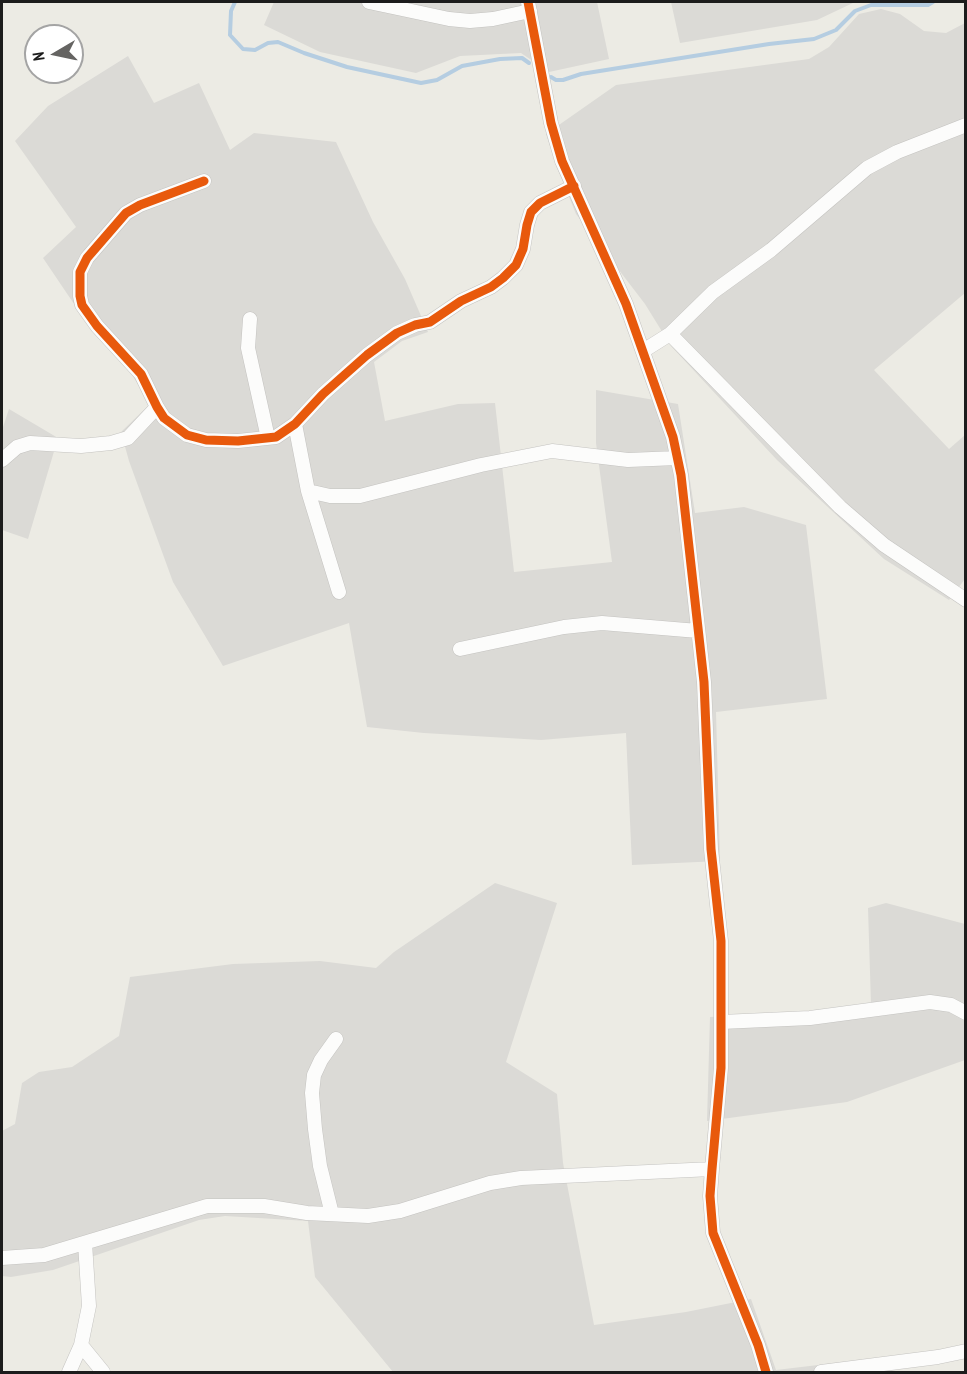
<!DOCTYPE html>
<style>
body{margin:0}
#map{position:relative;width:967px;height:1374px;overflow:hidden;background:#ecebe4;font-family:"PT Sans Narrow",sans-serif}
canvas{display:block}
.frame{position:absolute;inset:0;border:3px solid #1c1c1c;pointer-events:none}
.north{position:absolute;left:24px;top:24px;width:60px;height:60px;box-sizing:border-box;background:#fff;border:2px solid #a4a4a4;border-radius:50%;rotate:261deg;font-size:16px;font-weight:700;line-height:24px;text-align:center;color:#1c1c1c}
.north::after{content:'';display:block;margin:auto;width:21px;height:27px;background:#656462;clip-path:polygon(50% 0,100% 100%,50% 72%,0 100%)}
</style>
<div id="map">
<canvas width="967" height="1374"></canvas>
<div class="frame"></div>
<div class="north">N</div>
</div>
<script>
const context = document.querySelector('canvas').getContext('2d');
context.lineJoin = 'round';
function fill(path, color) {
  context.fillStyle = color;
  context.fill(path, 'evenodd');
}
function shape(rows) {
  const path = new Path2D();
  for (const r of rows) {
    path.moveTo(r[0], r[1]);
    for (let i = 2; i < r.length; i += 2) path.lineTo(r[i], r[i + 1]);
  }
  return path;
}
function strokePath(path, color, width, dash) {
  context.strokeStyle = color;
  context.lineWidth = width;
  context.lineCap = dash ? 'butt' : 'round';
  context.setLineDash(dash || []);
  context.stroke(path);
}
const residential = shape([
 [274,2,597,2,609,59,549,72,521,53,460,56,416,73,320,52,264,25],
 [671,2,855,2,817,20,680,43],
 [881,9,900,14,924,31,946,33,965,23,965,293,874,370,949,449,965,435,965,579,949,600,884,559,777,460,671,346,645,304,576,214,557,167,546,134,616,85,809,59,829,47,859,14],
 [128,56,154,103,199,83,230,150,254,133,336,142,373,222,405,279,428,332,402,341,374,362,385,421,458,404,495,403,514,572,612,562,596,443,596,390,678,404,695,513,744,507,806,525,827,699,716,712,720,861,632,865,626,733,541,740,424,733,367,727,349,623,223,666,173,582,129,461,121,432,150,404,126,365,95,335,43,258,76,227,15,141,48,106],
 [9,409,58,438,28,539,2,530,2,430],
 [495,883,557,903,506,1062,557,1094,563,1163,594,1325,686,1312,751,1299,776,1370,877,1358,878,1372,393,1372,315,1277,308,1221,225,1216,199,1220,53,1270,11,1277,2,1276,2,1131,15,1124,22,1083,39,1072,72,1067,119,1036,130,977,233,964,320,961,376,968,394,952],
 [886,903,965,924,965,1060,847,1102,707,1121,710,1017,808,1012,871,1004,868,908]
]);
const stream = shape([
 [235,2,231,11,230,35,243,49,255,50,268,43,278,42,304,53,347,67,421,83,437,80,462,66,500,59,522,58,529,63],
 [551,77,556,80,563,80,581,74,769,44,814,39,836,30,855,11,871,5,928,5,933,2]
]);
const minor = shape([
 [369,2,449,19,470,21,493,19,530,11],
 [528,2,551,123,562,161,626,304,673,437,681,475,704,682,711,849,721,941,721,1068,712,1169,710,1196,713,1233,758,1345,766,1372],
 [204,181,140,205,126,213,87,258,80,272,80,296,82,305,97,326,141,374,157,407,164,418,187,435,206,440,238,441,276,437,295,424,323,394,367,355,397,333,415,325,430,322,461,301,491,287,503,278,516,265,523,249,527,225,531,212,540,203,574,186],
 [250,319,248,348,268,438],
 [670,334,840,507,884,545,966,600],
 [643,351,670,334,713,292,771,250,867,168,897,152,966,125],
 [295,424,308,491,339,592],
 [2,460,17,447,30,443,81,446,111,443,128,438,157,407],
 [308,491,330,496,360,496,481,465,552,451,628,460,677,458],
 [460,649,564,627,602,623,698,631],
 [721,1022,810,1018,930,1002,951,1005,966,1013],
 [332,1214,320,1166,315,1129,312,1093,314,1075,321,1060,336,1039],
 [2,1258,44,1255,207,1206,264,1206,307,1213,368,1216,400,1211,490,1183,521,1178,712,1169],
 [81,1345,103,1372],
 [69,1372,81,1345,89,1306,85,1243],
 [821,1372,938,1357,966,1351]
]);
const cycleway = shape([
 [528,2,551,123,562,161,626,304,673,437,681,475,704,682,711,849,721,941,721,1068,712,1169,710,1196,713,1233,758,1345,766,1372],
 [204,181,140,205,126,213,87,258,80,272,80,296,82,305,97,326,141,374,157,407,164,418,187,435,206,440,238,441,276,437,295,424,323,394,367,355,397,333,415,325,430,322,461,301,491,287,503,278,516,265,523,249,527,225,531,212,540,203,574,186]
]);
fill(residential, '#dbdad6');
strokePath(stream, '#b5cde1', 4);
strokePath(minor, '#c4c3c0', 15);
strokePath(minor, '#fcfcfb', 14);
strokePath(cycleway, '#e8590c', 9);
</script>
